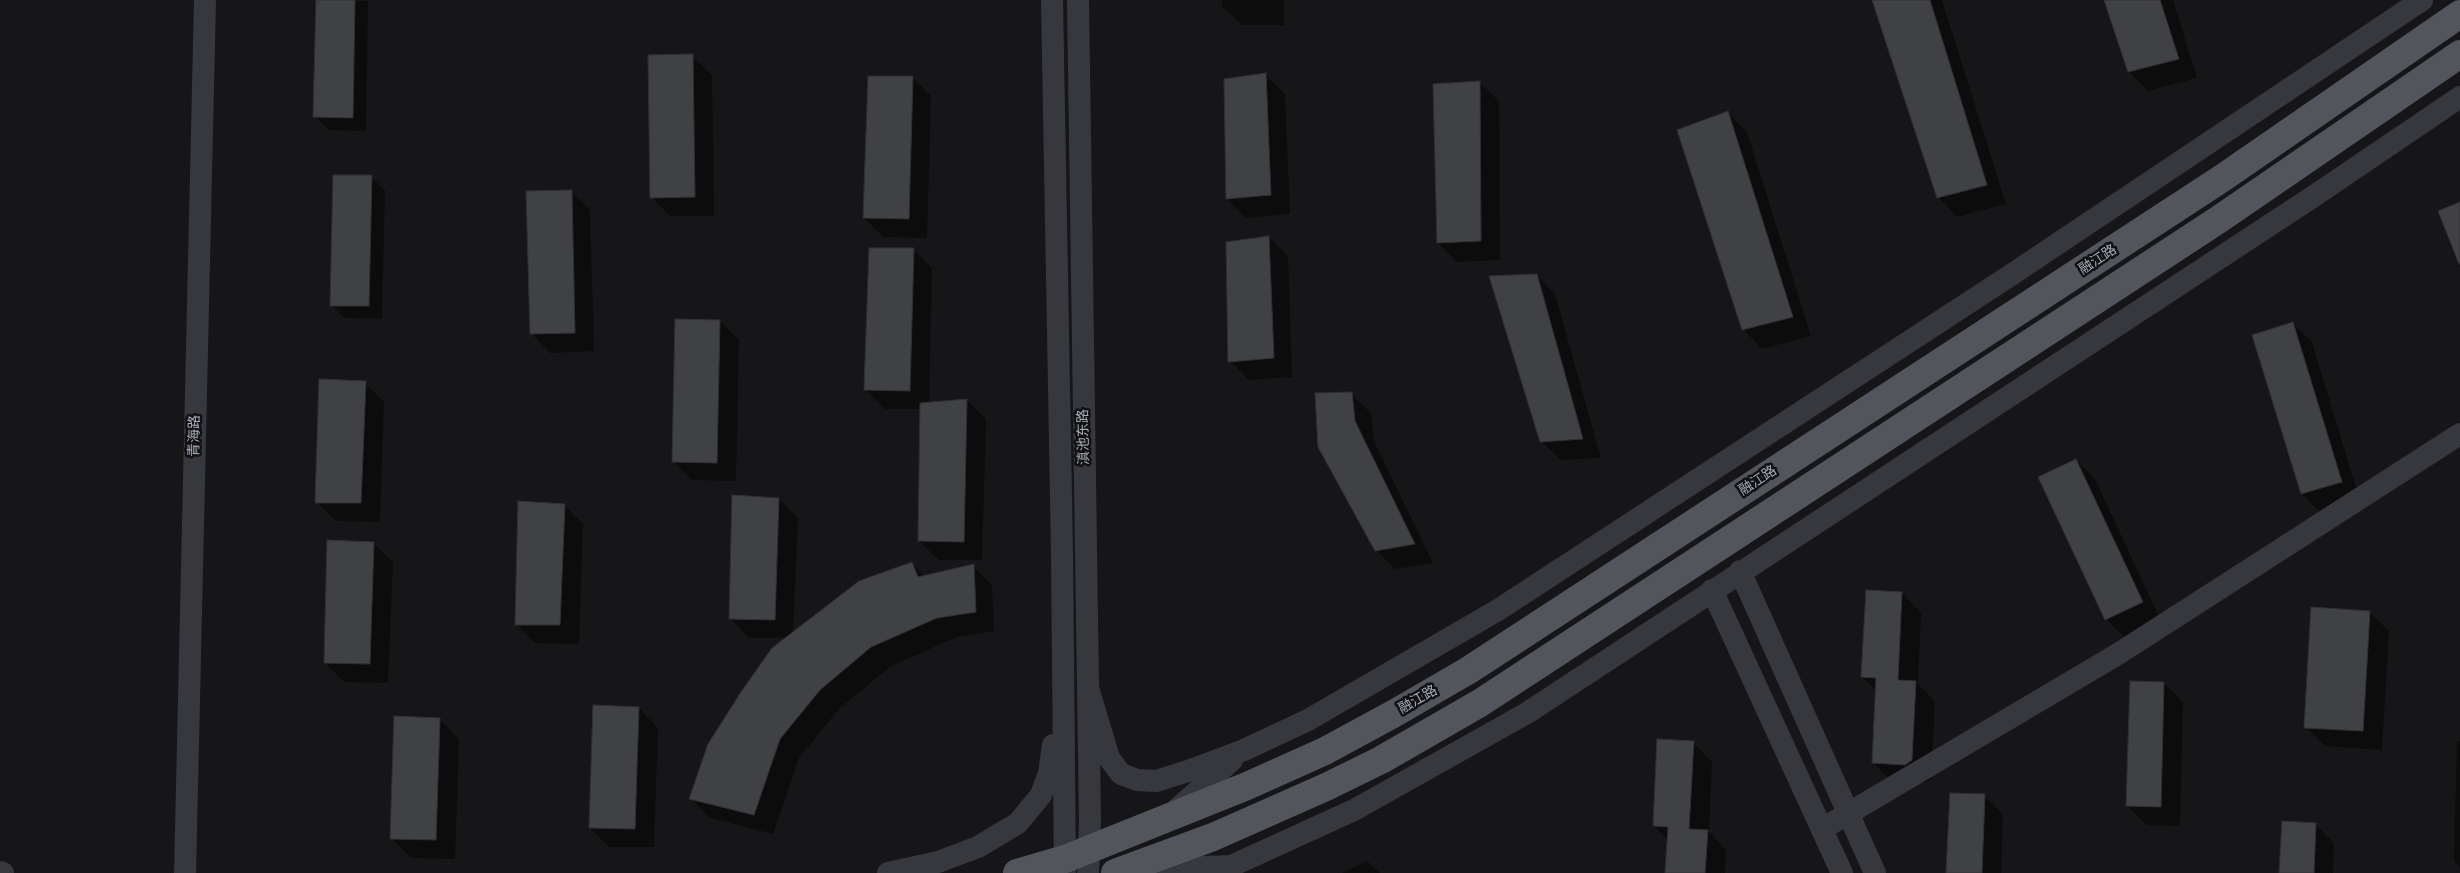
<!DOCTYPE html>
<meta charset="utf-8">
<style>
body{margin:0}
canvas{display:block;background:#161618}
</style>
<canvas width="2460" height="873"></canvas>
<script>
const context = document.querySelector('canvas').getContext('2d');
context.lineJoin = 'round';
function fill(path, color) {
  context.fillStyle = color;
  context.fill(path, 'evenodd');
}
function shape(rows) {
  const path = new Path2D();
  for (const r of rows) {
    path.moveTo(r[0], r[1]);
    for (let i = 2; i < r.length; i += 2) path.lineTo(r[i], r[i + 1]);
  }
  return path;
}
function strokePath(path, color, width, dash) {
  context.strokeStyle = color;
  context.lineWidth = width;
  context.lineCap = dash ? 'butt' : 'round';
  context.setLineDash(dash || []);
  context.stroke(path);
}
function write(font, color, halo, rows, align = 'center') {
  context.font = font + ' "Varela Round","Noto Sans SC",sans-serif';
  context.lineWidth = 5;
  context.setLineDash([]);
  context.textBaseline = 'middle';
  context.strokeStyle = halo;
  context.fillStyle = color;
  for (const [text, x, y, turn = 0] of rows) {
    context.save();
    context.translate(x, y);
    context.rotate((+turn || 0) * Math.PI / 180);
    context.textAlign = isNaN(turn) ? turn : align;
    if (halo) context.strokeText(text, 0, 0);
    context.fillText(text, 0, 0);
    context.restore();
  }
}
const shadow = shape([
 [317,0,368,1,366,131,328,130,315,116],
 [1222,0,1284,0,1284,25,1242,25,1222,6],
 [1874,0,1942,0,2006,204,1957,217,1938,197],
 [2106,0,2173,0,2197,78,2148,91,2129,72],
 [692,56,712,75,714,216,670,216,651,197],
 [1266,75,1285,94,1290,214,1246,218,1227,199],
 [912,77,931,96,927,238,883,237,864,218],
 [1479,82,1499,101,1500,260,1457,262,1438,243],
 [1728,113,1747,132,1811,336,1762,349,1743,329],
 [371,177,385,190,382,319,345,318,331,305],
 [571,191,590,210,594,351,550,353,531,333],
 [1269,237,1288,256,1292,377,1249,380,1230,361],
 [913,249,932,268,929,403,967,400,986,419,982,560,939,560,919,541,921,409,885,409,866,390],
 [1536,275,1555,294,1601,458,1561,460,1541,441],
 [720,321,739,340,736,481,692,480,673,461],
 [2293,323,2312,342,2360,501,2321,513,2302,494],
 [365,383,384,402,380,522,336,521,317,502],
 [1351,394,1371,413,1374,441,1433,563,1395,569,1376,550,1319,447],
 [2076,460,2095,479,2161,621,2125,638,2106,619],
 [779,499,798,518,793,633,912,563,925,577,973,566,992,585,994,631,957,637,891,666,839,709,799,758,773,834,710,818,691,799,787,638,749,638,730,618],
 [564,505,583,524,579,644,535,643,516,624],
 [374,543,393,563,388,683,344,682,325,663],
 [1867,592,1902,593,1921,613,1918,684,1935,701,1931,779,1924,783,1892,782,1873,763,1877,691,1862,677],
 [2369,612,2389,631,2382,750,2325,746,2306,727],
 [2164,683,2183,702,2180,826,2147,825,2127,806],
 [639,708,658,728,654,847,609,847,590,828],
 [440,720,459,739,455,859,411,858,392,839],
 [2457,741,2460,741,2460,867,2454,861],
 [1693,742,1712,762,1709,832,1726,850,1725,873,1667,873,1668,840,1654,826],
 [1984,795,2003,815,2001,873,1948,873],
 [2315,824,2334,843,2333,873,2281,873],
 [1367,861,1380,873,1342,873]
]);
const building = shape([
 [316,0,355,0,353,118,313,117,316,0],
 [1872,0,1930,0,1987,185,1937,198,1872,0],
 [2104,0,2160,0,2179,59,2128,72,2104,0],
 [693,54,695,197,650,198,648,55,693,54],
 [1266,73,1271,195,1226,199,1224,79,1266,73],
 [868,76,913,76,909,219,863,218,868,76],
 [1480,81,1481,241,1437,243,1433,84,1480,81],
 [1728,111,1793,317,1742,330,1677,130,1728,111],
 [333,175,372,175,369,306,330,306,333,175],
 [572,190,575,333,530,334,526,191,572,190],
 [2460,202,2460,264,2459,264,2438,211,2460,202],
 [1269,236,1274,358,1228,362,1226,242,1269,236],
 [869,248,914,248,910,391,864,390,869,248],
 [1537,274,1583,439,1540,442,1489,276,1537,274],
 [675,319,720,320,717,463,672,462,675,319],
 [2293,322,2342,482,2301,494,2252,335,2293,322],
 [319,379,366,381,361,503,315,503,319,379],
 [1352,392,1355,421,1415,544,1375,551,1318,447,1315,393,1352,392],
 [967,399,964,542,918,541,920,403,967,399],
 [2076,459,2143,602,2105,620,2038,477,2076,459],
 [732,495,779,498,775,620,729,619,732,495],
 [518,501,565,504,560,625,515,625,518,501],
 [327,540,374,542,370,664,324,663,327,540],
 [912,562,918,577,974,564,976,612,937,618,871,647,820,690,780,739,754,815,689,799,708,744,741,692,772,648,859,581,912,562],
 [1866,590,1902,592,1898,680,1916,681,1912,760,1905,765,1872,763,1876,678,1861,677,1866,590],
 [2311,607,2370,611,2363,731,2304,728,2311,607],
 [2130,681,2164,682,2161,807,2126,806,2130,681],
 [593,705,639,707,635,829,589,828,593,705],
 [394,716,440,718,436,840,390,839,394,716],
 [1657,739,1694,741,1689,829,1708,830,1705,873,1665,873,1668,827,1653,826,1657,739],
 [1950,793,1985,794,1982,873,1946,873,1950,793],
 [2282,821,2316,823,2314,873,2279,873,2282,821]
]);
const minor = shape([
 [1052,0,1062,553,1065,873],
 [1078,0,1090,821,1088,873],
 [1740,571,1875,873],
 [1712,590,1842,873],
 [1088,688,1109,758,1121,774,1137,780,1156,781,1188,771,1244,750,1308,720,1498,610,2011,275,2422,0],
 [1174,812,1232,760],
 [1822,829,2118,654,2460,434],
 [1139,869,1232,866],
 [0,872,3,873],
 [185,873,205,0],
 [888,873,938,862,978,847,1018,823,1041,795,1049,773,1053,745],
 [1216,873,1354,810,1527,713,2314,196,2460,97]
]);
const major = shape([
 [1017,873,1065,859,1247,786,1325,751,1395,713,1469,670,2221,179,2460,14],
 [1115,873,1213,837,1326,787,1381,760,1480,703,2218,220,2460,54]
]);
const streetNames = [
 ["融江路",2098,260,-33],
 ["青海路",195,436,-89],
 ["滇池东路",1084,437,-91],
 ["融江路",1758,481,-33],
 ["融江路",1418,700,-30]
];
fill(shadow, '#0007');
fill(building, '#404145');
strokePath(building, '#303034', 1);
strokePath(minor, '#37383d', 22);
strokePath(major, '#53555c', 28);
write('14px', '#a8adb8', '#111113', streetNames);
</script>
